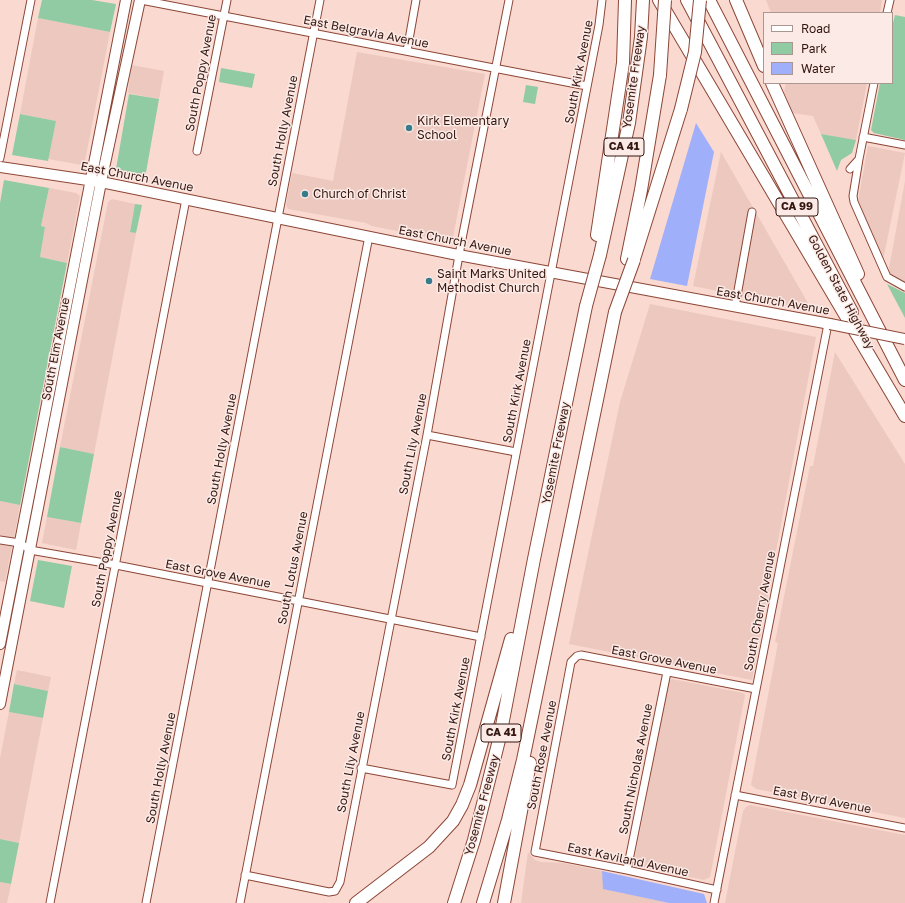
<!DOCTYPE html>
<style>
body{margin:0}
#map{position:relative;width:905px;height:903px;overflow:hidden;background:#fad9d0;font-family:"Golos Text",sans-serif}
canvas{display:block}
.legend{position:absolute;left:763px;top:12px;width:130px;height:72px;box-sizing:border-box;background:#fbeae6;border:1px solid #ac9690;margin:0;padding:5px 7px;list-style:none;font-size:12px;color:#351710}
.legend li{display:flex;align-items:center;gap:8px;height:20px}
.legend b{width:20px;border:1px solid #ac9690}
</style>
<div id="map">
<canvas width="905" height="903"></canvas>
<ul class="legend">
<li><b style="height:5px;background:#fff"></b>Road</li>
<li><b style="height:11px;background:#90cba3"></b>Park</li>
<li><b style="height:11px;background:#a0aff9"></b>Water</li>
</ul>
</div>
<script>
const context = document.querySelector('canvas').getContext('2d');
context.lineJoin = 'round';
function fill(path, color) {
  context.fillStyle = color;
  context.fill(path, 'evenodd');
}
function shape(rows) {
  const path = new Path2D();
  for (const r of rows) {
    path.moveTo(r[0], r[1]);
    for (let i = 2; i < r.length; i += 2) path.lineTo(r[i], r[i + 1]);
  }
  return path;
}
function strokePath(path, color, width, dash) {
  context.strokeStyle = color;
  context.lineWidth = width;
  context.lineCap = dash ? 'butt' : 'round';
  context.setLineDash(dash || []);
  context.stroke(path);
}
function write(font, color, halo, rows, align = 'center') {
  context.font = font + ' "Golos Text",sans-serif';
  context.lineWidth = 3;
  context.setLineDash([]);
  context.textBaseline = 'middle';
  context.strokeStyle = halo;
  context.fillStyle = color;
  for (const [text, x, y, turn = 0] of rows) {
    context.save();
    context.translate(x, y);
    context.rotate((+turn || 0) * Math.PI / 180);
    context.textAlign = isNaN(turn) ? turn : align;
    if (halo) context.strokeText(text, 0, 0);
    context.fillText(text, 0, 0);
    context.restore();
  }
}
const built = shape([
 [766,0,882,0,880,13,771,13],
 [38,18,110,32,85,161,82,165,48,159,56,121,20,114],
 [357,52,485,74,452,242,372,226,366,223,288,209,286,205,292,173,333,181],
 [131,65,164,71,159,99,128,93],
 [786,83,867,83,856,140,821,134,813,116,792,113,784,92],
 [868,146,905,153,883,260,858,201],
 [721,152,812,310,693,286],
 [905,181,905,284,888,274],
 [49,188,76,193,80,196,67,263,40,257,45,227,41,226],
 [112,199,135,204,130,231,136,233,94,454,60,447,108,202],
 [650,304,816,337,752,680,569,644,620,402],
 [835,352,905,464,905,818,756,789,751,785,778,643,775,642,810,466,813,466],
 [0,501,20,505,14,538,0,535],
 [47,517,81,523,76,550,42,543],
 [0,544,12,546,5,582,0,581],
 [17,670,51,677,48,691,14,684],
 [672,679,743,693,745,695,710,877,704,880,636,865,634,862,669,681],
 [9,712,43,718,19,843,0,839,0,758],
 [750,805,905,835,905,903,725,903,743,811,746,807],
 [528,852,535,860,541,862,564,863,602,871,604,889,669,903,521,903],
 [0,882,11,884,7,903,0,903]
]);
const green = shape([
 [42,0,92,0,116,4,110,32,38,18],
 [895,15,905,17,905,140,874,133,871,130,880,83,892,83,892,27],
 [221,68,255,74,252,88,219,82],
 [526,85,538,87,535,104,523,102],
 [129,94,159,99,145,178,119,173,116,169],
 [20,114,56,121,48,161,12,155],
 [821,134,856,140,852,153,841,160,837,171],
 [4,180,49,188,41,226,45,227,40,257,67,263,20,505,0,501,0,203],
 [135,204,142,205,136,233,130,232],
 [887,284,905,293,905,318],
 [60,447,94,454,81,523,47,517],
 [38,560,72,566,64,608,30,601],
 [14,684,48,691,43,718,9,712],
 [0,839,19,843,11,884,0,882]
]);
const water = shape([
 [696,123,714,152,687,286,650,279],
 [602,871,704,894,707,903,669,903,603,889]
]);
const street = shape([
 [141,0,587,86],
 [887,13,890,0],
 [407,51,416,0],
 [863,137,905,145],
 [197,151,227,0],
 [0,158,31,0],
 [859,159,853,196,854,202,887,277,905,287],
 [850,169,859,159,874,83],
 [735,307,752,212],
 [427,435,516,452],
 [0,540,20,543,30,550,116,565,481,637],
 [361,768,452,785,599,25,602,0],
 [735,795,905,828],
 [627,870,667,672],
 [245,875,329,892,335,891,340,882,427,435,461,244,509,0],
 [717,890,627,870,535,852,571,662,577,656,581,655,756,689],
 [50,903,186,199],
 [146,903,320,0],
 [240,903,369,236],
 [714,903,828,324]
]);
const secondary = shape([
 [0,167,101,182,453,254,830,324],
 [0,644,126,0],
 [0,704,101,182,140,0]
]);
const highway = shape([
 [659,0,905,416],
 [687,0,852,312],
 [709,0,905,380],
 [736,0,764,66],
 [772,83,858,274],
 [597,235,623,63,625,0],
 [600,255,629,123,641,37,643,0],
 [627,259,641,190,660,75],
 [634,259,681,109],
 [356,903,429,847,453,821,462,805,470,785,511,639],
 [454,903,474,840,500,736,534,559,586,306],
 [483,903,508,820,523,760,615,312],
 [504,903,530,763]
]);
const secondaryBridge = shape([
 [830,324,905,339]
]);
const highwayBridge = shape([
 [660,75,665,0],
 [681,109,695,52,700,0],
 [586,306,600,255],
 [615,312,634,260]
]);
const markers = [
 [409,128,4,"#387c8b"],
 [305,194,4,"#387c8b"],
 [429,281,4,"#387c8b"]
];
const shields = [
 [624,147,40],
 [797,207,42],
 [501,733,40]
];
const shieldNames = [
 ["CA 41",624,147],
 ["CA 99",797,207],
 ["CA 41",501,733]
];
const streetNames = [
 ["East Belgravia Avenue",366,32,11],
 ["South Kirk Avenue",579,72,-79],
 ["South Poppy Avenue",201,73,-79],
 ["Yosemite Freeway",634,77,-82],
 ["South Holly Avenue",283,131,-79],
 ["East Church Avenue",137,177,11],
 ["East Church Avenue",455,241,11],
 ["Golden State Highway",841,292,62],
 ["East Church Avenue",773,301,10],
 ["South Elm Avenue",56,349,-79],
 ["South Kirk Avenue",517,391,-79],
 ["South Lily Avenue",413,444,-79],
 ["South Holly Avenue",222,449,-79],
 ["Yosemite Freeway",556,453,-79],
 ["South Poppy Avenue",107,549,-79],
 ["South Lotus Avenue",293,568,-79],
 ["East Grove Avenue",218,574,11],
 ["South Cherry Avenue",760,611,-79],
 ["East Grove Avenue",664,660,11],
 ["South Kirk Avenue",456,709,-79],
 ["South Rose Avenue",542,755,-79],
 ["South Lily Avenue",351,762,-79],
 ["South Holly Avenue",161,768,-79],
 ["South Nicholas Avenue",636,769,-79],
 ["East Byrd Avenue",822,800,11],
 ["Yosemite Freeway",482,805,-75],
 ["East Kaviland Avenue",628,860,12]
];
const poiNames = [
 ["Kirk Elementary",417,121],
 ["School",417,135],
 ["Church of Christ",313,194],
 ["Saint Marks United",437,274],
 ["Methodist Church",437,288]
];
fill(built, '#ecc8bf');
fill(green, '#90cba3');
fill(water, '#a0aff9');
strokePath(street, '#8c4636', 9);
strokePath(secondary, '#8c4636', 12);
strokePath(highway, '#8c4636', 14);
strokePath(street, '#fff', 7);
strokePath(secondary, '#fff', 10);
strokePath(highway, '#fff', 12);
strokePath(secondaryBridge, '#8c4636', 12, []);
strokePath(highwayBridge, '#8c4636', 14, []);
strokePath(secondaryBridge, '#fff', 10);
strokePath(highwayBridge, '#fff', 12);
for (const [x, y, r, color] of markers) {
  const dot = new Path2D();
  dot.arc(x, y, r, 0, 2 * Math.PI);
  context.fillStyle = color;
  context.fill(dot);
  strokePath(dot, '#fbeae6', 1.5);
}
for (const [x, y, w] of shields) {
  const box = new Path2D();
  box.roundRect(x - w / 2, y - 9, w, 18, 3);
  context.fillStyle = '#fbeae6';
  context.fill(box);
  strokePath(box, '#351710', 1);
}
write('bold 11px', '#351710', null, shieldNames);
write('12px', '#351710', '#fbeae6', streetNames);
write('12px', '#351710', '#fbeae6', poiNames, 'left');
</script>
